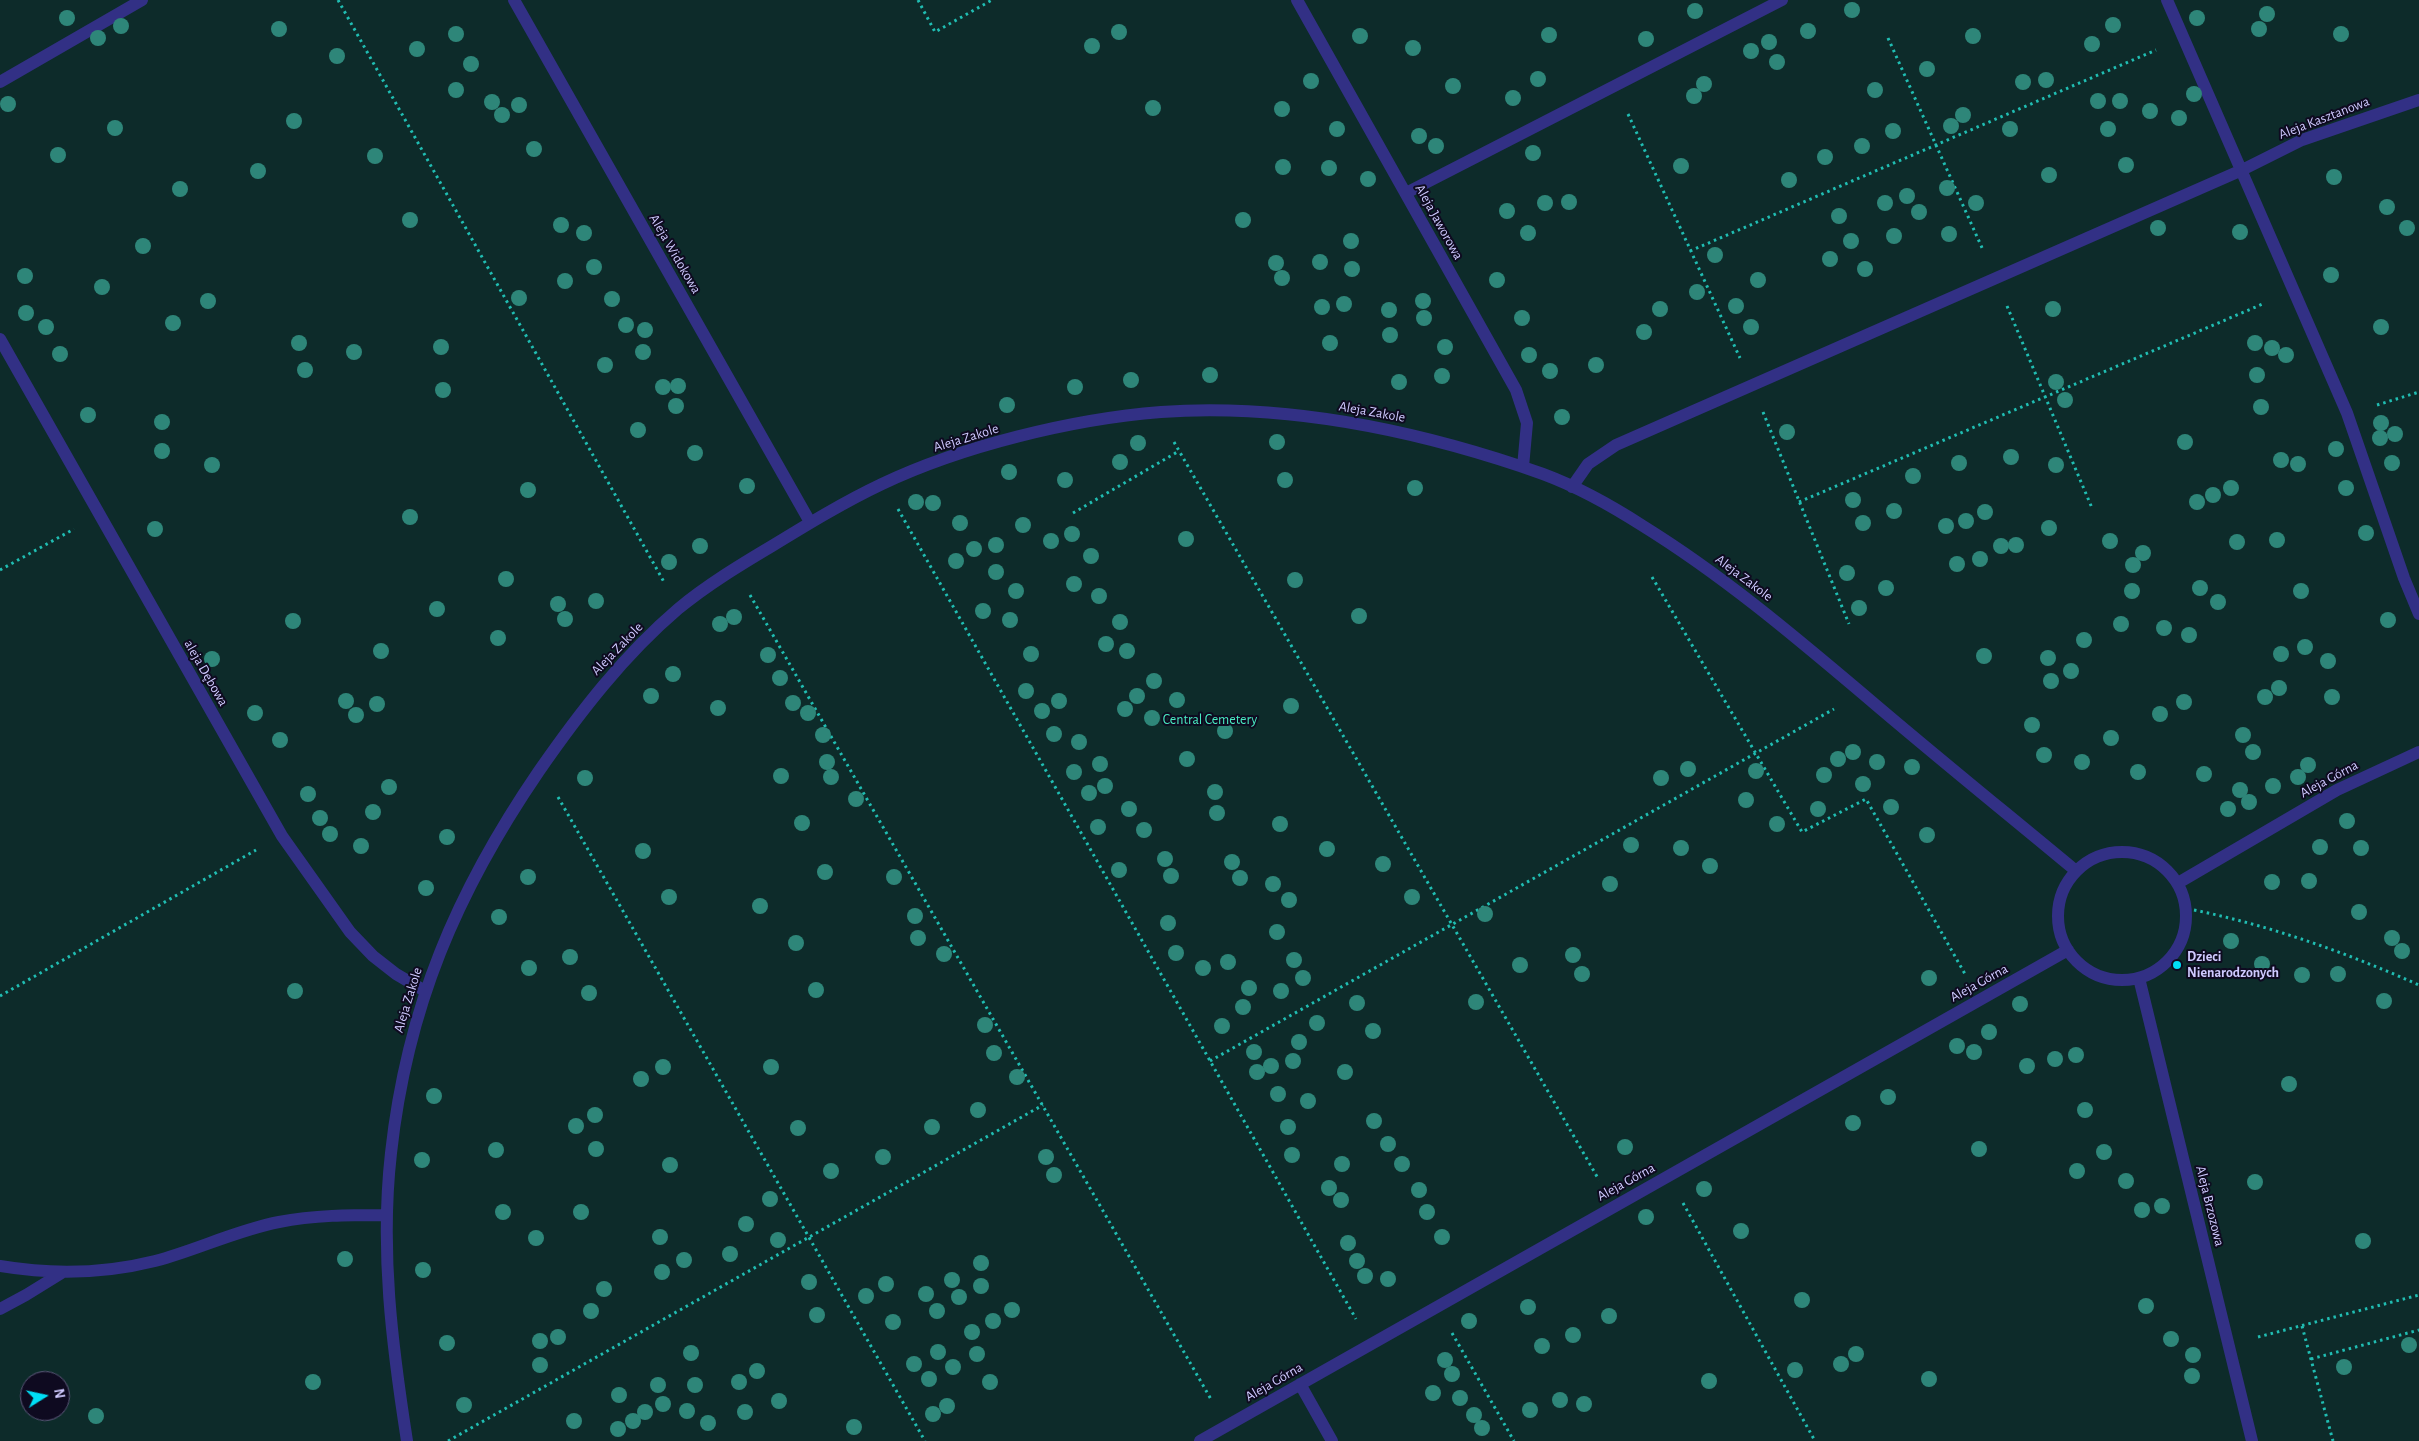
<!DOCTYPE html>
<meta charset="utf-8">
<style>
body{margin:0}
#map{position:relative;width:2419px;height:1441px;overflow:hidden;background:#0e0a20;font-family:"Alegreya Sans",sans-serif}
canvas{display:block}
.north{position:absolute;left:20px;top:1371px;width:50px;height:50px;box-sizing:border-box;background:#0e0a20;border:1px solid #5b5779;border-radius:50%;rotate:80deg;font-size:14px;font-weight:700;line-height:20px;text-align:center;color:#cfcaff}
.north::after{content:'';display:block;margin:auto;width:18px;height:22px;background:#00def5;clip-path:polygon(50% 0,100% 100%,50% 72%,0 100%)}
</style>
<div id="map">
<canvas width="2419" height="1441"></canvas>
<div class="north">N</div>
</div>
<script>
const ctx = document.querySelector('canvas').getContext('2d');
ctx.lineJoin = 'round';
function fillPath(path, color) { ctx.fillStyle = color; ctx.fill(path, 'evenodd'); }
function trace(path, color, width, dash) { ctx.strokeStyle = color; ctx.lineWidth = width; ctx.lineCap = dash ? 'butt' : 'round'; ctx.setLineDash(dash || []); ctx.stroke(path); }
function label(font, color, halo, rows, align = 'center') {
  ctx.font = font + ' "Alegreya Sans",sans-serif'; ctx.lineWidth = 4; ctx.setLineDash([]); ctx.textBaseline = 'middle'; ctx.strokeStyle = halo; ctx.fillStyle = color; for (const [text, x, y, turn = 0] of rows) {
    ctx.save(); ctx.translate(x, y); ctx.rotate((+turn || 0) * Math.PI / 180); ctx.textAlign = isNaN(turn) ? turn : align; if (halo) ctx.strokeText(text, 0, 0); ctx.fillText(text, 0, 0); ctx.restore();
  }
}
const green = new Path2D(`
 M0 0H2419V1441H0ZM30 1381H60V1411H30Z`);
const path = new Path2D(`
 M338 0 664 582
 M918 0 935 32 992 0
 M1888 38 1983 250
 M1628 114 1740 358
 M1690 251 2156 50
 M2007 306 2092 508
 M2377 405 2419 392
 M1763 412 1849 624
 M1174 442 1599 1180
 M1799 502 2265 303
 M898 509 1356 1319
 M1073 513 1179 451
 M0 570 74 529
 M1652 577 1802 832 1866 799 1965 974
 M750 595 1212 1401
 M558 797 925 1441
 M2194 910C2272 926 2347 953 2419 985
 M0 996 256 850
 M1210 1061 1834 709
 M1683 1203 1815 1441
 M2302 1326 2333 1441
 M1452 1333 1514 1441
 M2258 1337 2419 1295
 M2311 1359 2419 1330
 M448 1441 1043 1105`);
const minor = new Path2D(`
 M514 0 810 522
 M1297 0 1516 390 1527 423 1523 467
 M2167 0 2347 413 2404 578 2419 614
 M0 82 142 0
 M1406 193 1782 0
 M0 339 282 836 350 932 373 956 396 974 425 991
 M1572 487 1588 464 1616 445 2242 170 2302 140 2419 100
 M2058 916a64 64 0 1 1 128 0a64 64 0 1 1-128 0Z
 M2178 883 2337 790 2419 752
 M2139 978 2252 1441
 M0 1266C53 1275 103 1274 155 1261 197 1250 237 1230 279 1222 314 1215 350 1215 385 1215
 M0 1309 26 1295 60 1274
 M1300 1384 1332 1441
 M407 1441C392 1345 380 1250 391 1153 407 1007 457 891 539 771 580 712 624 655 678 609 707 585 740 565 772 546 808 524 844 502 882 484 962 446 1072 419 1161 412 1291 403 1421 431 1543 474 1578 487 1612 506 1643 526 1722 575 1792 634 1863 694 1933 754 2005 812 2076 871
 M1200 1441 2068 950`);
const trees = [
 [1852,10],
 [1695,11],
 [2267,14],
 [67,18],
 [2197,18],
 [2113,25],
 [121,26],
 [279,29],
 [2259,29],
 [1808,31],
 [1119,32],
 [456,34],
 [2341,34],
 [1549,35],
 [1360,36],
 [1973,36],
 [98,38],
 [1646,39],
 [1769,42],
 [2092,44],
 [1092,46],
 [1413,48],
 [417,49],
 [1751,51],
 [337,56],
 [1777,62],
 [471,64],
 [1927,69],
 [1538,79],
 [2046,80],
 [1311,81],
 [2023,82],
 [1704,84],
 [1453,86],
 [456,90],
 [1875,90],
 [2194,94],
 [1694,96],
 [1513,98],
 [2098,101],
 [2120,101],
 [492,102],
 [8,104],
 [519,105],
 [1153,108],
 [1282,109],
 [2150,111],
 [502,115],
 [1963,115],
 [2179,118],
 [294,121],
 [1951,126],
 [115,128],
 [1337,129],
 [2010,129],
 [2108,129],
 [1893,131],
 [1419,136],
 [1436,146],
 [1862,146],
 [534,149],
 [1533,153],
 [58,155],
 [375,156],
 [1825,157],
 [2126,165],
 [1681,166],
 [1283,167],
 [1329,168],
 [258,171],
 [2049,175],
 [2334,177],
 [1368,179],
 [1789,180],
 [1947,188],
 [180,189],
 [1907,196],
 [1569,202],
 [1545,203],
 [1885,203],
 [1976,203],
 [2387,207],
 [1507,211],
 [1919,212],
 [1839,216],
 [410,220],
 [1243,220],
 [561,225],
 [2158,228],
 [2407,228],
 [2240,232],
 [584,233],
 [1528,233],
 [1949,234],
 [1894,236],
 [1351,241],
 [1851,241],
 [143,246],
 [1715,255],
 [1830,259],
 [1320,262],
 [1276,263],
 [594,267],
 [1352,269],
 [1865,269],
 [2331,275],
 [25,276],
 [1282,278],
 [1497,280],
 [1758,280],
 [565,281],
 [102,287],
 [1697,292],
 [519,298],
 [612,299],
 [208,301],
 [1423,301],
 [1344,304],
 [1736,306],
 [1322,307],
 [1660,309],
 [2053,309],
 [1389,310],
 [26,313],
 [1424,318],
 [1522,318],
 [173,323],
 [626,325],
 [46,327],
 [1751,327],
 [2381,327],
 [645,330],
 [1644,332],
 [1390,335],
 [299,343],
 [1330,343],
 [2255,343],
 [441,347],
 [1445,347],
 [2272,348],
 [354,352],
 [643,352],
 [60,354],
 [1529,355],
 [2286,355],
 [605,365],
 [1596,365],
 [305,370],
 [1550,371],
 [1210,375],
 [2257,375],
 [1442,376],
 [1131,380],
 [1399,382],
 [2056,382],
 [678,386],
 [663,387],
 [1075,387],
 [443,390],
 [2065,400],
 [1007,405],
 [676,406],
 [2261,407],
 [88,415],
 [1562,417],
 [162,422],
 [2381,423],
 [638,430],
 [1787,432],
 [2395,434],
 [2380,438],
 [1277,442],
 [2185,442],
 [1138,443],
 [2336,449],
 [162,451],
 [695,453],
 [2011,457],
 [2281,460],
 [1120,462],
 [1959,463],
 [2392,463],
 [2298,464],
 [212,465],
 [2056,465],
 [1009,472],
 [1913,476],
 [1065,480],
 [1285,480],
 [747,486],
 [1415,488],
 [2231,488],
 [2346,488],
 [528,490],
 [2213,495],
 [1853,500],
 [916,502],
 [2197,502],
 [933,503],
 [1894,511],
 [1985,512],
 [410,517],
 [1966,521],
 [960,523],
 [1863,523],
 [1023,525],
 [1946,526],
 [2049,528],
 [155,529],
 [2366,533],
 [1072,534],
 [1186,539],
 [2277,540],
 [1051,541],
 [2110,541],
 [2237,542],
 [996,545],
 [2016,545],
 [700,546],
 [2001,546],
 [974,549],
 [2143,553],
 [1091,556],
 [1980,559],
 [956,561],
 [669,562],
 [1957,564],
 [2133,565],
 [996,572],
 [1847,573],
 [506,579],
 [1295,580],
 [1074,584],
 [1886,588],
 [2200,588],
 [1016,591],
 [2132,591],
 [2301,591],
 [1099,596],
 [596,601],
 [2218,602],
 [558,604],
 [1859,608],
 [437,609],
 [983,611],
 [1359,616],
 [734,617],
 [565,619],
 [1010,620],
 [2388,620],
 [293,621],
 [1120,622],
 [720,624],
 [2121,624],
 [2164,628],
 [2189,635],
 [498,638],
 [2084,640],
 [1106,644],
 [2305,647],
 [381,651],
 [1127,651],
 [1031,654],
 [2281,654],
 [768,655],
 [1984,656],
 [2048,658],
 [212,659],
 [2328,661],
 [2071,671],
 [673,674],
 [780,678],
 [1154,681],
 [2051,681],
 [2279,688],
 [1026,691],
 [651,696],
 [1137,696],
 [2265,697],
 [2332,697],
 [1177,700],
 [346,701],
 [1059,701],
 [2184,702],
 [793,703],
 [377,704],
 [1291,706],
 [718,708],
 [1125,709],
 [1042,711],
 [255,713],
 [808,713],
 [2160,714],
 [356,715],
 [1152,718],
 [2032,725],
 [1225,731],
 [1054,734],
 [823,735],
 [2243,735],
 [2111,738],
 [280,740],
 [1079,742],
 [1853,752],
 [2253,752],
 [2044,755],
 [1187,759],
 [1838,759],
 [827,762],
 [1877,762],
 [2082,762],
 [1100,764],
 [2308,765],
 [1912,767],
 [1688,769],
 [1756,771],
 [1074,772],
 [2138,772],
 [2204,774],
 [1824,775],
 [781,776],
 [831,777],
 [2298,777],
 [585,778],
 [1661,778],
 [1863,784],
 [1105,786],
 [2273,786],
 [389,787],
 [2240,790],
 [1215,792],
 [1089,793],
 [308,794],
 [856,799],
 [1746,800],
 [2249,802],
 [1891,807],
 [1129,809],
 [1818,809],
 [2228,809],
 [373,812],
 [1217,813],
 [320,818],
 [2347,821],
 [802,823],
 [1280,824],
 [1777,824],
 [1098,827],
 [1144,830],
 [330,834],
 [1927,835],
 [447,837],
 [1631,845],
 [361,846],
 [2320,847],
 [1681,848],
 [2361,848],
 [1327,849],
 [643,851],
 [1165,859],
 [1232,862],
 [1383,864],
 [1710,866],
 [1119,870],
 [825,872],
 [1171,876],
 [528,877],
 [894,877],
 [1240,878],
 [2309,881],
 [2272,882],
 [1273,884],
 [1610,884],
 [426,888],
 [669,897],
 [1412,897],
 [1289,900],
 [760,906],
 [2359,912],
 [1485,914],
 [915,916],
 [499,917],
 [1168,923],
 [1277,932],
 [918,938],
 [2392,938],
 [2231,941],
 [796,943],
 [2402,951],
 [1176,953],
 [944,954],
 [1573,955],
 [570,957],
 [1294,960],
 [1228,962],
 [2262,964],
 [1520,965],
 [529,968],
 [1203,968],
 [1582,974],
 [2338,974],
 [2302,975],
 [1303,978],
 [1929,978],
 [1249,988],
 [816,990],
 [295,991],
 [1281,991],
 [589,993],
 [2384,1001],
 [1476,1002],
 [1357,1003],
 [2020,1004],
 [1243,1007],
 [1317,1023],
 [985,1025],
 [1222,1026],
 [1373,1031],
 [1989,1032],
 [1299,1042],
 [1957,1046],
 [1254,1052],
 [1974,1052],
 [994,1053],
 [2076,1055],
 [2055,1059],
 [1293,1061],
 [1271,1066],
 [2027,1066],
 [663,1067],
 [771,1067],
 [1257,1072],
 [1345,1072],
 [1017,1077],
 [641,1079],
 [2289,1084],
 [1278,1094],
 [434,1096],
 [1888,1097],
 [1308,1101],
 [978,1110],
 [2085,1110],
 [595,1115],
 [1374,1121],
 [1853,1123],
 [576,1126],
 [932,1127],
 [1288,1127],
 [798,1128],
 [1388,1144],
 [1625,1147],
 [596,1149],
 [1979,1149],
 [496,1150],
 [2104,1152],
 [1292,1155],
 [883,1157],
 [1046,1157],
 [422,1160],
 [1342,1164],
 [1402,1164],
 [670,1165],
 [831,1171],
 [2077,1171],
 [1054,1175],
 [2126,1181],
 [2255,1182],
 [1329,1188],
 [1704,1189],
 [1419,1190],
 [770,1199],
 [1341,1200],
 [2162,1206],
 [2142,1210],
 [503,1212],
 [581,1212],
 [1427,1212],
 [1646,1217],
 [746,1224],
 [1741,1231],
 [660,1237],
 [1442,1237],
 [536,1238],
 [778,1240],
 [2363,1241],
 [1348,1243],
 [730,1254],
 [345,1259],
 [684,1260],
 [1357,1261],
 [981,1263],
 [423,1270],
 [662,1272],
 [1365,1276],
 [1388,1279],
 [952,1280],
 [809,1282],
 [886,1284],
 [981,1286],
 [604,1289],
 [926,1294],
 [866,1296],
 [959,1297],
 [1802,1300],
 [2146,1306],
 [1528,1307],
 [1012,1310],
 [591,1311],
 [937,1311],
 [817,1315],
 [1609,1316],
 [993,1321],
 [1469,1321],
 [893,1322],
 [972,1332],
 [1573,1335],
 [558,1337],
 [2171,1339],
 [540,1341],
 [447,1343],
 [2409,1345],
 [1542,1346],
 [938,1352],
 [691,1353],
 [977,1354],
 [1856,1354],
 [2193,1355],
 [1445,1360],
 [914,1364],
 [1841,1364],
 [540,1365],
 [953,1367],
 [2344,1367],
 [1795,1370],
 [757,1371],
 [1452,1374],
 [2192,1376],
 [929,1379],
 [1929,1379],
 [1709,1381],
 [313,1382],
 [739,1382],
 [990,1382],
 [658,1385],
 [695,1385],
 [1433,1393],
 [619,1395],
 [1460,1398],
 [1560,1400],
 [779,1401],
 [663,1404],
 [1584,1404],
 [464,1405],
 [947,1406],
 [1530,1410],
 [687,1411],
 [645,1412],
 [745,1412],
 [933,1414],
 [1474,1415],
 [96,1416],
 [574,1421],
 [633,1421],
 [708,1423],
 [854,1427],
 [1482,1428],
 [618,1429]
];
const markers = [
 [2177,965,5,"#00def5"]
];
const streetNames = [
 ["Aleja Kasztanowa",2324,118,-21],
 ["Aleja Jaworowa",1439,222,61],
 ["Aleja Widokowa",675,254,60],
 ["Aleja Zakole",1372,412,10],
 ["Aleja Zakole",966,438,-17],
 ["Aleja Zakole",1744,578,37],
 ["Aleja Zakole",617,649,-46],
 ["aleja Dębowa",206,673,60],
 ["Aleja Górna",2329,779,-28],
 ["Aleja Górna",1979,983,-29],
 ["Aleja Zakole",408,1000,-73],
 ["Aleja Górna",1626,1182,-29],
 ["Aleja Brzozowa",2210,1206,76],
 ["Aleja Górna",1274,1382,-30]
];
const parkNames = [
 ["Central Cemetery",1210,720]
];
const poiNames = [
 ["Dzieci",2187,957],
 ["Nienarodzonych",2187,973]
];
fillPath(green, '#0d2b2a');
trace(path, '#20bdb2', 3, [2.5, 4]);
trace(minor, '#323085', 12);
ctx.fillStyle = '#2e8679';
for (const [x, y] of trees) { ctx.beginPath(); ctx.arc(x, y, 8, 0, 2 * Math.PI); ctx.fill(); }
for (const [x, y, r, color] of markers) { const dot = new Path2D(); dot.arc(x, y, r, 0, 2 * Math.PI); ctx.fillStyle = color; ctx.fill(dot); trace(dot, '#0e0a20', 2); }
label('14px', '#cfcaff', '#0e0a20', streetNames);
label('14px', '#49ecc2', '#0e0a20', parkNames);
label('bold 14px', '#cfcaff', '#0e0a20', poiNames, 'left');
</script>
